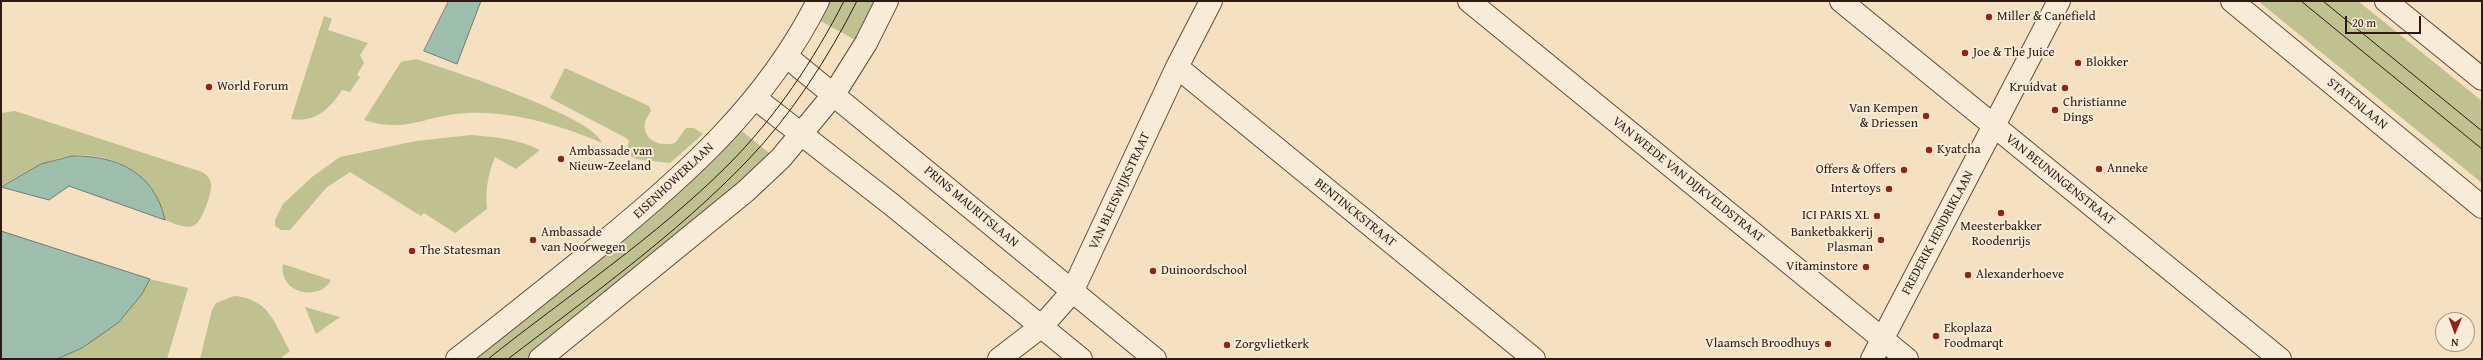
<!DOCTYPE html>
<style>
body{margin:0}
#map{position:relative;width:2483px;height:360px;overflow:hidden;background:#f5e0c1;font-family:"Gentium Book Plus",serif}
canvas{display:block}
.frame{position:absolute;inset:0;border:2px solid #2e1a12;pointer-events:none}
.north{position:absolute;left:2435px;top:312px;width:40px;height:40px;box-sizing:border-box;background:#f8ebd7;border:1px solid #a79788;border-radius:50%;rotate:181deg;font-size:11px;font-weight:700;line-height:16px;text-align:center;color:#2e1a12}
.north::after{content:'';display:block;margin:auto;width:14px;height:18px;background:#8f2418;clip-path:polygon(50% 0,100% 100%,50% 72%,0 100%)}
.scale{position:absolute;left:2345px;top:16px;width:76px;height:18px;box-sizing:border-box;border:2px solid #2e1a12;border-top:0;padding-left:5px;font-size:12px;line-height:14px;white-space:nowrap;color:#2e1a12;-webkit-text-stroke:3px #f8ebd7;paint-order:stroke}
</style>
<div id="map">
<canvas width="2483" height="360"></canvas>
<div class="frame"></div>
<div class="north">N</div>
<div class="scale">20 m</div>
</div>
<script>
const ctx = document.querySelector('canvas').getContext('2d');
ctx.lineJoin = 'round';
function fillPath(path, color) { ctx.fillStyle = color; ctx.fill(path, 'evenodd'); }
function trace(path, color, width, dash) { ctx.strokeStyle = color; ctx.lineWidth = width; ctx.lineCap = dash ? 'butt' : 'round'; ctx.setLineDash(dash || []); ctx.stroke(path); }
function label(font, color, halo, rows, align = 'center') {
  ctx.font = font + ' "Gentium Book Plus",serif'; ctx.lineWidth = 4; ctx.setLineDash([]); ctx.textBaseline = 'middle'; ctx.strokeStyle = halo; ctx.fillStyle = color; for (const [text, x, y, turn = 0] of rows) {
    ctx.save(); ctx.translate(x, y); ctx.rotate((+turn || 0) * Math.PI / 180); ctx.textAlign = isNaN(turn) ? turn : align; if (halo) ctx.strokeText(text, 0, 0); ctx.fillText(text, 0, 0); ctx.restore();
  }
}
const green = new Path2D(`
 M826 1H877L857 41 817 19Z
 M2258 1H2358L2482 101V183Z
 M324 16 332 19 328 30 368 43 360 55 364 63 357 75 360 77 350 92 342 90C330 109 315 123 291 119Z
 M416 59C446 69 594 116 602 143 560 125 512 111 466 113 426 115 407 134 364 120L401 62Z
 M565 68 649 106 651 111C649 115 646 118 645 122 642 141 661 147 675 143L686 128H694L703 134 670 163 636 159 626 153 629 141 626 138 550 98Z
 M15 111 202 172C207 175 210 178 211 184 212 193 202 223 193 226 184 229 173 223 165 220 154 171 104 145 56 159 37 165 19 176 1 186V113Z
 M738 128 773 156 527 359H469Z
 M471 135C496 137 517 139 540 150L516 169 495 157C488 175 485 190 487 209L455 233 424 213 421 216 350 172 326 188 290 230H281L275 226V220L283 204 312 177 340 157 416 141Z
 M283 264 331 280C320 302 278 294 283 264Z
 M150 279 188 288 167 359H57L118 323 142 294Z
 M234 296C270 299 274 323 290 351L280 359H200L212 310 216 303Z
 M305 307 340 317 316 334Z`);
const water = new Path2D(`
 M449 1H481L457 64 424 51Z
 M72 156C117 155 155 173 165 220L69 186 49 200 1 187 41 164Z
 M1 231 150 279 142 294 118 323 82 348 57 359H1Z`);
const minor = new Path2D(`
 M1469 1 1907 359
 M1841 1 2280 359
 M786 56 1155 359
 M1177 67 1534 359
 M755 98 891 204 1081 359
 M457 359C505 322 552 284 599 246 686 175 767 103 818 1
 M540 359 746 191 781 158 834 94 866 43 887 1
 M999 359 1042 326 1072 292 1177 67 1211 1
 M1872 359 2059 1`);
const tertiary = new Path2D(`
 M2232 1 2482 207
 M2386 1 2482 79`);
const tram = new Path2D(`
 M2301 1 2482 149
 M2323 1 2482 131
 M488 359C567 296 656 237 728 165 775 118 814 60 844 1
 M508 359C590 296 676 235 748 160 792 114 828 58 857 1`);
const markers = [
 [1989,17,4,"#8f2418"],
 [1965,53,4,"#8f2418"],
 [2078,63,4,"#8f2418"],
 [209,87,4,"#8f2418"],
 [2065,88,4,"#8f2418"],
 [2055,110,4,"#8f2418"],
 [1926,116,4,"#8f2418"],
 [1929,150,4,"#8f2418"],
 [561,159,4,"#8f2418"],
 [2099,169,4,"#8f2418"],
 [1904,170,4,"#8f2418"],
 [1889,189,4,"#8f2418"],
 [2001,213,4,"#8f2418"],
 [1877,216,4,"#8f2418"],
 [533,240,4,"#8f2418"],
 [1881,240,4,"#8f2418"],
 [412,251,4,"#8f2418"],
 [1866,267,4,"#8f2418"],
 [1153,271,4,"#8f2418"],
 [1968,275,4,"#8f2418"],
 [1936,336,4,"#8f2418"],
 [1828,344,4,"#8f2418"],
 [1227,345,4,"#8f2418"]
];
const poiNames = [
 ["Miller & Canefield",1997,17],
 ["Joe & The Juice",1973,53],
 ["Blokker",2086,63],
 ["World Forum",217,87],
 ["Kruidvat",2057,88,"right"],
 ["Christianne",2063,103],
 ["Dings",2063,118],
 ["Van Kempen",1918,109,"right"],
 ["& Driessen",1918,124,"right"],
 ["Kyatcha",1937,150],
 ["Ambassade van",569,152],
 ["Nieuw-Zeeland",569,167],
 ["Anneke",2107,169],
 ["Offers & Offers",1896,170,"right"],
 ["Intertoys",1881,189,"right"],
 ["ICI PARIS XL",1869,216,"right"],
 ["Meesterbakker",2001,227,"center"],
 ["Roodenrijs",2001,242,"center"],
 ["Ambassade",541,233],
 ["van Noorwegen",541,248],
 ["Banketbakkerij",1873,233,"right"],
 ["Plasman",1873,248,"right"],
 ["The Statesman",420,251],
 ["Vitaminstore",1858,267,"right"],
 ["Duinoordschool",1161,271],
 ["Alexanderhoeve",1976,275],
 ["Ekoplaza",1944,329],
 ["Foodmarqt",1944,344],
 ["Vlaamsch Broodhuys",1820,344,"right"],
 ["Zorgvlietkerk",1235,345]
];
const streetNames = [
 ["STATENLAAN",2357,104,39],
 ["VAN WEEDE VAN DIJKVELDSTRAAT",1688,180,39],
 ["VAN BEUNINGENSTRAAT",2060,180,39],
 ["EISENHOWERLAAN",674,181,-43],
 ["VAN BLEISWIJKSTRAAT",1120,191,-65],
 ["PRINS MAURITSLAAN",971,207,40],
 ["BENTINCKSTRAAT",1355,213,39],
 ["FREDERIK HENDRIKLAAN",1938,233,-62]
];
fillPath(green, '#bfc191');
fillPath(water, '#9dbead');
trace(water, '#717c6f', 1);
trace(minor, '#604c3e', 24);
trace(tertiary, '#604c3e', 24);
trace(minor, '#f8ebd7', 22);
trace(tertiary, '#f8ebd7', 22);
trace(tram, '#2e1a12', 1);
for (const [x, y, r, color] of markers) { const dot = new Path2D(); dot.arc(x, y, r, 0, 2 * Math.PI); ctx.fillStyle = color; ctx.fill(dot); trace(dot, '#f8ebd7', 1.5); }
label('13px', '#2e1a12', '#f8ebd7', poiNames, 'left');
label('13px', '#2e1a12', '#f8ebd7', streetNames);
</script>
